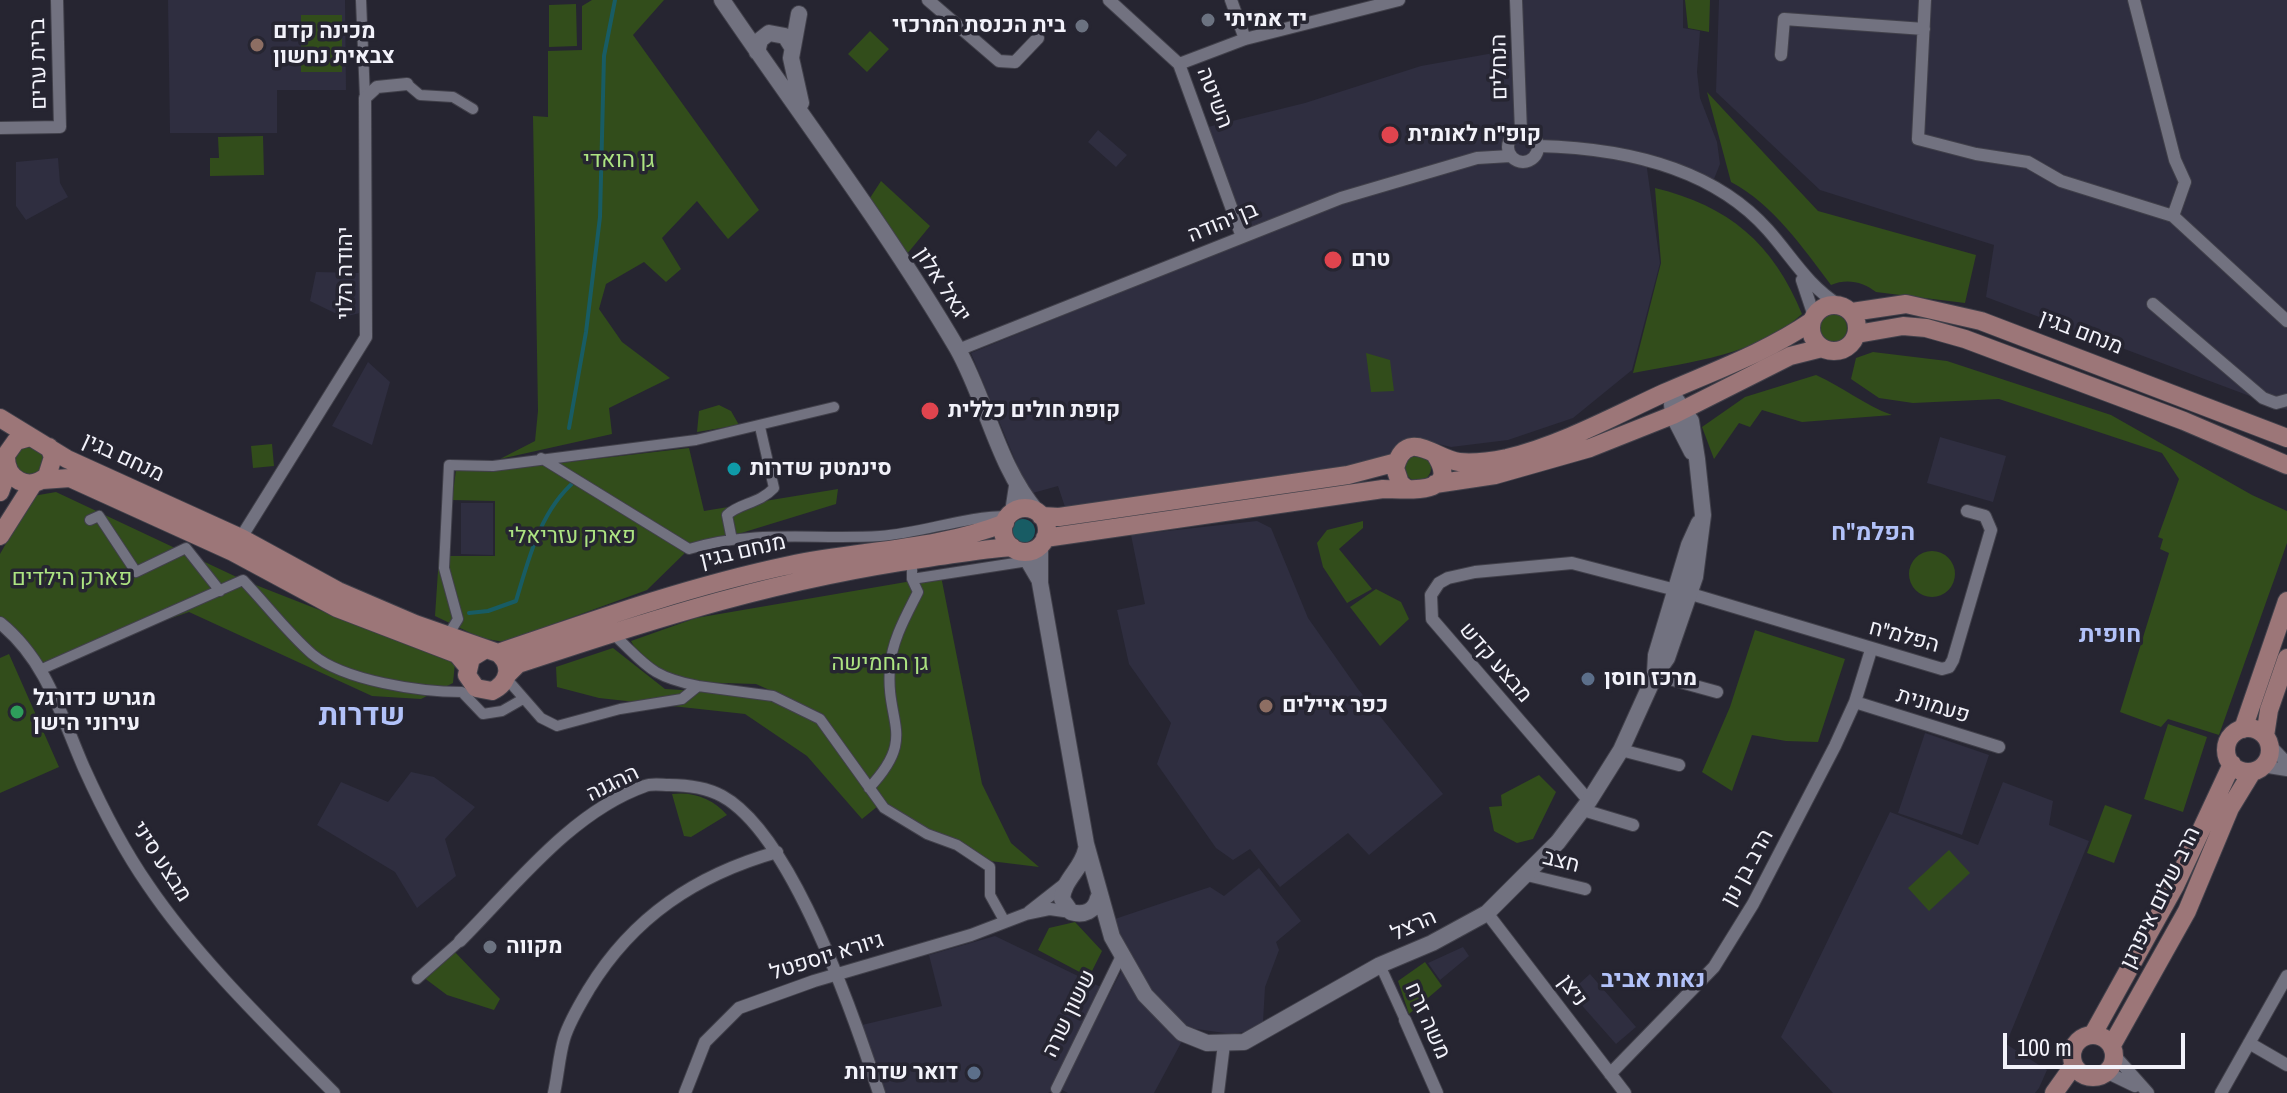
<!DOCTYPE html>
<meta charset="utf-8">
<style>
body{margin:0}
#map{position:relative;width:2287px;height:1093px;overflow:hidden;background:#262531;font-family:"Archivo Narrow",sans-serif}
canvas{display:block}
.scale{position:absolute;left:2003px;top:1033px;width:182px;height:36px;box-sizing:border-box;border:4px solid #f2f2fa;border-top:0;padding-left:10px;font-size:24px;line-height:28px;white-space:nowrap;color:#f2f2fa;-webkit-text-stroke:6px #262531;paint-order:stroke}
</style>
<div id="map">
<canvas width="2287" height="1093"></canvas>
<div class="scale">100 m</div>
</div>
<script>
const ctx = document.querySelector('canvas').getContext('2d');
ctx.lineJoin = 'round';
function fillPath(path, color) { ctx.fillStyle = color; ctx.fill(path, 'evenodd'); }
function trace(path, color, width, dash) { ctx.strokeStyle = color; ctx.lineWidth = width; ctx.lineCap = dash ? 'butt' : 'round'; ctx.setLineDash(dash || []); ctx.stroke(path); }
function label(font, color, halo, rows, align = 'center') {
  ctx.font = font + ' "Archivo Narrow",Heebo,sans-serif'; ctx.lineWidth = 7; ctx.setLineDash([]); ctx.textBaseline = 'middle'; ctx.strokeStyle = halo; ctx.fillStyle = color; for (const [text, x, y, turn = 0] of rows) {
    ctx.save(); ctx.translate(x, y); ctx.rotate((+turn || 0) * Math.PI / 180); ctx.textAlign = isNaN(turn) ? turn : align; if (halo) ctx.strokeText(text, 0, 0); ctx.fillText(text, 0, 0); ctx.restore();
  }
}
const built = new Path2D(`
 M168 0H345L346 90H277V133H170Z
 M1516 0H1683V28L1700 31 1697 72 1700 98 1717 142 1720 164 1714 179 1645 154 1660 263 1632 370 1573 418 1508 440 1451 447 1417 439 1376 465 1066 510 1058 486 1029 494 971 353 1246 241 1204 128 1305 103 1421 66 1516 49Z
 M1719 0H2287V410L1986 297 1994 245 1820 190 1716 92Z
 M1098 130 1127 155 1116 167 1088 142Z
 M58 158 60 183 68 197 26 220 16 206V162Z
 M316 272 359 273 360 313 343 317 310 301Z
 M368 362 390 382 372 445 332 426Z
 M1940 437 2006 456 1993 502 1927 483Z
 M461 503H493V555L461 554Z
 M1257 521 1271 528 1308 618 1358 689 1443 794 1369 855 1348 833 1280 887 1250 849 1233 860 1216 848 1157 764 1171 723 1129 664 1117 610 1145 604 1131 535Z
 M1925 733 1989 755 1962 835 1898 813Z
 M411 772 434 777 475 807 445 839 456 876 417 908 395 872 317 825 341 782 388 802Z
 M2003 782 2053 801 2049 825 2089 841 2006 1044 2047 1070 2039 1088 2035 1093H1833L1781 1037 1890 812 1978 845Z
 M1259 868 1301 921 1276 942 1279 950 1265 987 1263 1022 1245 1032 1232 1034 1189 1028 1154 1093H1068L1060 1089 1126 962 1109 921 1210 887 1224 896Z
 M995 936 1103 988 1056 1089 1048 1093H886L862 1025 942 1006 929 955Z
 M1463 947 1469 956 1440 980 1428 963Z
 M1590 974 1636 1027 1616 1044 1570 992Z`);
const green = new Path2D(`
 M592 0H664L633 35 759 210 728 239 697 201 662 238 681 269 666 282 644 262 606 284 599 309 622 342 670 378 609 408 612 434 500 459 535 441 538 411 533 116 548 117V51L582 50V6Z
 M1685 0H1710L1709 32 1688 28Z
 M576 4 577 46 549 47V5Z
 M301 15H342V72H301Z
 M870 31 889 49 867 72 848 54Z
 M1707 92 1818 211 1976 255 1965 303 1876 292C1863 282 1847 278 1831 285 1802 247 1774 205 1731 182Z
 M263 136 264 175 210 176V158H219L218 137Z
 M881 181 930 226 907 254 870 198Z
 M1655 188C1729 206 1773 243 1802 314 1758 355 1690 362 1633 373L1661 263Z
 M1817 328a15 15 0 1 1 30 0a15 15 0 1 1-30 0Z
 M1873 352 1947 361 2111 415 2252 495 2287 511V543L2219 735 2168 719 2161 727 2120 712 2169 553 2160 549 2163 539 2158 537 2179 479 2162 453 1999 399 1913 403 1879 398 1851 379 1856 358Z
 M1366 353 1390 360 1394 391 1371 392Z
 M1816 375C1843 387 1864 405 1892 415L1802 422 1762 410 1750 427 1739 423 1714 459 1702 427 1745 397Z
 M719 405 731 411 739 425 697 432 699 411Z
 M26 443 43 450 47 467 22 480 11 454Z
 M272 444 274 466 253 468 251 446Z
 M689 448 704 511 838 489 836 504 689 549 647 590 504 642 481 638 435 616 439 556H495V501L452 500 456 470 509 469Z
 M1405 468a13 13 0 1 1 26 0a13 13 0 1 1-26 0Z
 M56 492 243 580 455 663 453 683 421 699 372 696 189 612 114 638 49 671 26 640 0 617V554L33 496Z
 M1363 521V528L1339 549 1372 589 1347 603 1323 567 1317 543 1327 530Z
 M1909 574a23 23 0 1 1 46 0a23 23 0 1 1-46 0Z
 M941 576 982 784 1011 843 1039 867 990 861 961 842 935 833 888 807 823 714 756 684 690 682 667 675 641 659 631 641 696 618Z
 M1376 589 1401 602 1409 619 1380 646 1350 607Z
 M1755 630 1845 659 1818 742 1786 741 1752 735 1732 791 1702 772 1730 707Z
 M613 648 665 689 747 694 777 701 815 721 878 806 862 819 807 756 745 714 599 698 557 687 556 667Z
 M9 654 59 767 0 793V658Z
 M2168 724 2207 737 2183 812 2144 799Z
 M1539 775 1556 792 1533 839 1517 843 1494 831 1489 807 1502 806 1501 795Z
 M672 794C693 791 714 799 727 815L691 837 684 836Z
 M2105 805 2132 815 2114 863 2087 853Z
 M1949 850 1970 873 1929 911 1908 888Z
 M1075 922 1102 951 1089 977 1038 950 1049 928Z
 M453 950 500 999 494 1010 447 995 423 977Z
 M1425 962 1442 986 1409 1014 1398 981Z`);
const water = new Path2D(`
 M1011 531a12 12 0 1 1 24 0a12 12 0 1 1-24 0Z`);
const stream = new Path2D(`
 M569 428 586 332 600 217 604 56 615 0
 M469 613 488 611 516 601C529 558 540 511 575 481`);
const pedestrian = new Path2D(`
 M361 0 365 98
 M407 84 420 95 453 97 473 109
 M541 458 689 549C759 529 812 540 880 536 924 533 964 516 1009 516
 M90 520 99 516 136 572 186 548 220 591
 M732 540 727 515C739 503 759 504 774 488L760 427
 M912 579 1028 561
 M611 632C646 664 648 676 698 686
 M447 637 458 619 444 568 449 465 493 466 696 440 834 407
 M42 669 243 580C266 604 287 632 312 654 344 681 421 692 462 692L483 714 502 711 523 699
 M506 678 541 718 557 726 620 709 682 699 698 686 773 696 820 719 884 808 927 834 957 845 990 867V895L1005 922
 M869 788C918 736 885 724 890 667 892 640 906 616 918 592L912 579V560
 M1380 965 1405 1020
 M417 979 460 941
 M1056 1089 1121 956`);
const minor = new Path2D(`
 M928 0 999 61 1015 62 1038 38
 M1109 0 1179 64 1242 237
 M1231 0 1245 39
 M1516 0 1521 132
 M1925 0 1918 139 1976 154 2028 162 2061 181 2173 216 2287 321
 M2134 0 2175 160 2185 182 2173 216
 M1781 55 1784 19 1924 29
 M1179 64 1245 39 1399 0
 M0 128 60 127 57 0
 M1508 147a15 15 0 1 1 30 0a15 15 0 1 1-30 0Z
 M1538 146C1620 148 1711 166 1768 230 1792 257 1807 285 1839 305
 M1802 280 1814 316
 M2153 304 2263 398 2276 403 2287 400
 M958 350 1341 198 1477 158 1510 156
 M237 544 366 337 365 98 377 87 407 84
 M0 623C46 660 61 715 84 768 102 808 123 849 148 885 198 959 271 1029 334 1093
 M1655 675 1717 692
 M1855 702 1999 747
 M2269 744 2287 763
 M1621 750 1679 765
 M2262 766 2287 770
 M1589 801 1432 619 1431 595 1439 583 1448 578 1475 572 1572 563 1691 594 1942 669 1949 667 1953 660 1991 530 1985 516 1967 511
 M1583 810 1633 825
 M1527 875 1585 889
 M1029 912 1066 883
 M1487 913 1625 1093
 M460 941C514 887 571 812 645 786 652 783 662 785 669 785 686 785 707 788 722 796 792 834 855 1019 879 1093
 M1405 1020 1437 1093
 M2249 1043 2287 1065
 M2115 1056 2148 1093
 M2106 1072 2135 1086
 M1610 1074 1714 967 1753 904 1835 746 1855 702 1871 650
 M554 1093C558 1075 559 1056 564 1039 569 1022 580 1004 589 989 633 917 696 875 777 852
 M685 1093 705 1042 739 1008 814 981 971 935 1026 914 1050 909 1071 912
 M1218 1093 1224 1044
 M2221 1093 2287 976`);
const tertiary = new Path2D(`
 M722 0C800 115 886 227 957 348 987 401 997 465 1037 512
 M799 14 791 58 801 103
 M757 52 760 40 769 33 785 36 792 47
 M1672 404 1673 415 1692 452
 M1013 512 1017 486
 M1040 546V583L1086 844 1112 937 1145 995 1182 1033 1207 1043 1244 1042 1380 965 1432 943 1487 913 1558 842 1589 801 1621 750 1655 675 1667 658 1695 577 1703 515 1697 459 1691 421 1670 391
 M1023 552 1040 581
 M1655 673 1656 655 1689 545 1699 523
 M1086 849C1082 869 1063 880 1062 899L1071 912C1084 916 1095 911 1098 898`);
const secondary = new Path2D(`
 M1811 328a23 23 0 1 1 46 0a23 23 0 1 1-46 0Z
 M1852 312 1906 304 1981 321 2287 438
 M1857 334 1903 326 1926 328 1965 339 2184 421 2287 465
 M0 418 67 459 241 538 338 591 415 624 498 653C513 665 509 683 492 691L476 688 467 675 471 658 484 650
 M30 437 16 441 6 455C5 480 29 492 47 476L53 457 49 447
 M42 480 70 478 233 552 337 608 457 654 467 666
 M1435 484 1495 475 1590 448 1673 415 1790 356 1822 348
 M1407 489 1400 483 1395 468C1406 426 1435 459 1459 462 1475 464 1492 461 1507 458 1561 445 1614 416 1664 393 1714 371 1767 352 1812 321
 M0 492 8 470
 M1003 530a22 22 0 1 1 44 0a22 22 0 1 1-44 0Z
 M1041 516 1059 517 1348 475 1397 462
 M0 536 33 484
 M1045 538 1383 489C1405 489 1463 497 1435 454
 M498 653C594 620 690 586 790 565 861 550 937 550 1005 523
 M507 675 518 664C656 618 782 578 927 558 956 554 983 549 1012 547
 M2226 750a22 22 0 1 1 44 0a22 22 0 1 1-44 0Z
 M2243 729 2287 601
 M2265 736 2269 710 2287 658
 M2093 1034 2175 886 2232 764
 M2072 1056a21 21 0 1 1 42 0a21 21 0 1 1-42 0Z
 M2112 1045 2187 911 2230 808 2252 772
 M2054 1093 2074 1065`);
const markers = [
 [1208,20,8,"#6b7280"],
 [1082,26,8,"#6b7280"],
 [257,45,8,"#8d6e63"],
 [1390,135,10,"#e0444e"],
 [1333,260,10,"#e0444e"],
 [930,411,10,"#e0444e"],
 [734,469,8,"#0f9aa8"],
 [1588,679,8,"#5c6f8a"],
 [1266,706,8,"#8d6e63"],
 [17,712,8,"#2e9e5b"],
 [490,947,8,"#6b7280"],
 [974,1073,8,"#5c6f8a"]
];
const poiNames = [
 ["יד אמיתי",1224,20],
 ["בית הכנסת המרכזי",1066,26,"right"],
 ["מכינה קדם",273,32],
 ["צבאית נחשון",273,57],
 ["קופ\"ח לאומית",1408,135],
 ["טרם",1351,260],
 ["קופת חולים כללית",948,411],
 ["סינמטק שדרות",750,469],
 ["מרכז חוסן",1604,679],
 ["מגרש כדורגל",33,699],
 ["עירוני הישן",33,724],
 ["כפר איילים",1282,706],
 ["מקווה",506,947],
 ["דואר שדרות",958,1073,"right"]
];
const streetNames = [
 ["ברית ערים",39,64,-91],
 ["הנחלים",1500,67,-91],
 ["השיטה",1214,98,69],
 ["בן יהודה",1223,223,-22],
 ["יהודה הלוי",346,273,-90],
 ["יגאל אלון",942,285,57],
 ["מנחם בגין",2081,333,21],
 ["מנחם בגין",123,458,25],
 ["מנחם בגין",743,552,-13],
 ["הפלמ\"ח",1904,637,15],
 ["מבצע קדש",1495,663,49],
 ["פעמונית",1933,706,17],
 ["ההגנה",613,784,-26],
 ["מבצע סיני",161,862,57],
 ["חצב",1561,862,14],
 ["הרב בן נון",1748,868,-61],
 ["הרב שלום איפרגן",2161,898,-64],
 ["הרצל",1414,926,-24],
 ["גיורא יוספטל",827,957,-17],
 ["ניצן",1572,991,54],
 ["ששון שרה",1070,1014,-64],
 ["משה זרח",1427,1021,66]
];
const parkNames = [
 ["גן הואדי",619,161],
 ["פארק עזריאלי",572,537],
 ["פארק הילדים",72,579],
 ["גן החמישה",880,664]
];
const neighbourhoodNames = [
 ["הפלמ\"ח",1873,534],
 ["חופית",2110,636],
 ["נאות אביב",1653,981]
];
const districtNames = [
 ["שדרות",362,717]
];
fillPath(built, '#2f2e40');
fillPath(green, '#324d1b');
fillPath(water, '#185c64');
trace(stream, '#185c64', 4);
trace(pedestrian, '#41404a', 12);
trace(minor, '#41404a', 14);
trace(tertiary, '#41404a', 18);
trace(secondary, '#41404a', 20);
trace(pedestrian, '#727280', 10);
trace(minor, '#727280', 12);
trace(tertiary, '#727280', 16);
trace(secondary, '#9c7678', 18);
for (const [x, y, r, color] of markers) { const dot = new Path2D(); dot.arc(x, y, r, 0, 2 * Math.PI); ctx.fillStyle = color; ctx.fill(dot); trace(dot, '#262531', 3); }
label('bold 22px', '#f2f2fa', '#262531', poiNames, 'left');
label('22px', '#f2f2fa', '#262531', streetNames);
label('22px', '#ade482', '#262531', parkNames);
label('bold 24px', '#b2c2f9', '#262531', neighbourhoodNames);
label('bold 30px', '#b2c2f9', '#262531', districtNames);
</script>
